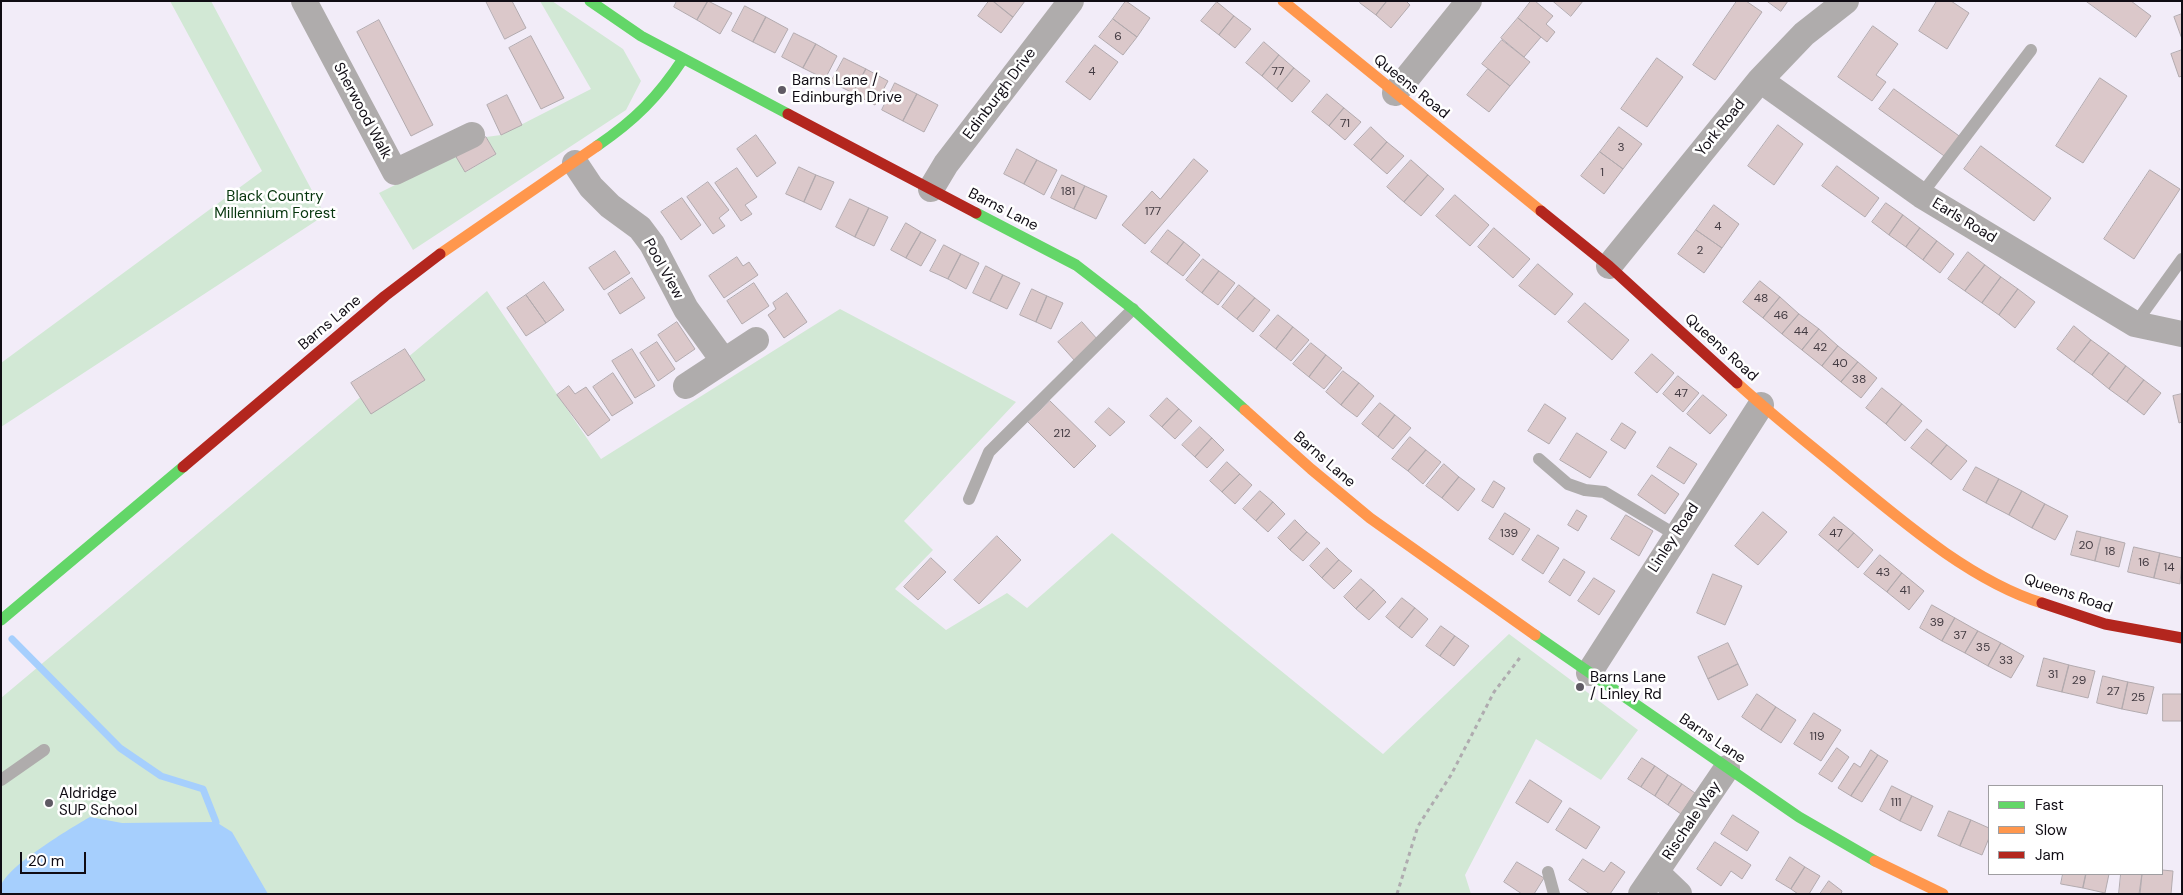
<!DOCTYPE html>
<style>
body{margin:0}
#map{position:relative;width:2183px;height:895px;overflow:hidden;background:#f2ecf8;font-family:"DM Sans",sans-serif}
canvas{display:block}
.frame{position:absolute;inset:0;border:2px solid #100c14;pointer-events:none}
.legend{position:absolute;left:1988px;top:785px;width:175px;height:90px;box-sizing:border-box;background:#fff;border:1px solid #9f9ea1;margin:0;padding:6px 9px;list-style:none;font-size:15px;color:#100c14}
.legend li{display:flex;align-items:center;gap:10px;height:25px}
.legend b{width:25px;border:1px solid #9f9ea1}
.scale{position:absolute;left:20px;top:852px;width:66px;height:22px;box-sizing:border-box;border:2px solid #100c14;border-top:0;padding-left:6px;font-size:15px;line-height:18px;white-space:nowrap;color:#100c14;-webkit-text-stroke:4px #fff;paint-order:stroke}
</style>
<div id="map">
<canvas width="2183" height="895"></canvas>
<div class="frame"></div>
<ul class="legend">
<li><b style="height:6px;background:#63d668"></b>Fast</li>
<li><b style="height:6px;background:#ff974d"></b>Slow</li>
<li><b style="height:6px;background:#b3261e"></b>Jam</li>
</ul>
<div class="scale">20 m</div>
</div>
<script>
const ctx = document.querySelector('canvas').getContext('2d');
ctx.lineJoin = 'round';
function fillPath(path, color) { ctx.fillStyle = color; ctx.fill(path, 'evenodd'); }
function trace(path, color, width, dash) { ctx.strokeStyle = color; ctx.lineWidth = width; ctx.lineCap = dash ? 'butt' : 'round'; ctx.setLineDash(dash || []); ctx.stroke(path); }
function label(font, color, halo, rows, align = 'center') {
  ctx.font = font + ' "DM Sans",sans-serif'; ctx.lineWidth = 5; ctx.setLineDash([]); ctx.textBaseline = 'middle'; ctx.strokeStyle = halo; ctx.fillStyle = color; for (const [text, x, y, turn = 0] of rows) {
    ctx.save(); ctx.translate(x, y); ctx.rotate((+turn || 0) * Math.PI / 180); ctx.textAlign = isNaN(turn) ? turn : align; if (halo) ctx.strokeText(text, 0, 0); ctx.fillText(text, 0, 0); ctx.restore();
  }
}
const green = new Path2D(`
 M170 1H211L325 215 1 427V363L262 171Z
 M540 1H552L623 49 641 81 626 110 413 250 379 193 455 155 466 172 496 154 486 137 501 135 591 89Z
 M487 291 601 459 840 309 1016 402 904 521 933 550 895 589 946 630 1007 593 1027 608 1112 533 1383 754 1509 634 1638 730 1601 780 1536 739 1465 875 1471 894H1V698Z`);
const water = new Path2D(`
 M90 817 122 823 216 822 232 832 268 894H1C1 891 1 888 1 886 7 866 71 828 90 817Z`);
const stream = new Path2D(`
 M12 639 120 748 161 776 203 789 216 822`);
const building = new Path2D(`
 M486 1H512L526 28 505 39Z
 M677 1H708L697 20 674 7Z
 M708 1 732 13 720 34 697 20Z
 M989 1H993L1013 17 1001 33 978 16Z
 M993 1H1025L1013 17Z
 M1126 1 1150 18 1137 37 1113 19Z
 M1361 1H1387L1376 15 1360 3Z
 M1387 1H1406L1410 5 1391 28 1376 15Z
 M1531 1H1535L1553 16 1546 24 1555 32 1547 42 1518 18Z
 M1553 1H1583L1571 16Z
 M1737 1H1746L1762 12 1715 80 1693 65Z
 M1767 1H1788L1781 11Z
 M1937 1H1951L1969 13 1947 49 1919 31Z
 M2086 1H2131L2151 16 2136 37Z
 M1217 2 1234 16 1219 35 1201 21Z
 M745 6 766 17 753 42 732 31Z
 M2182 14V39L2174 17Z
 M1234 16 1251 29 1235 48 1219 35Z
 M766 17 788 29 775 53 753 42Z
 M1518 18 1541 37 1524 57 1501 38Z
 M1113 19 1137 37 1123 55 1099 37Z
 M379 20 433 125 411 136 357 32Z
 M1873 26 1898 44 1876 75 1886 82 1872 101 1838 77Z
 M794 33 816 44 803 68 782 57Z
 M531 36 564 98 541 109 509 48Z
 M1502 40 1530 62 1510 86 1482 64Z
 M1264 42 1279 55 1262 76 1246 63Z
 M816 44 837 56 825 79 803 68Z
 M1095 45 1118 62 1090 100 1066 82Z
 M2182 50V76L2179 77 2171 54Z
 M1279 55 1294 68 1277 89 1262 76Z
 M844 58 866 69 853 93 831 82Z
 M1657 58 1683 77 1647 127 1621 109Z
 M1294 68 1310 81 1292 102 1277 89Z
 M866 69 888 81 875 105 853 93Z
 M1488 69 1510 86 1489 112 1467 95Z
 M2100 78 2127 96 2083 163 2056 146Z
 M895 83 917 94 903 121 882 110Z
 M1894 89 1962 138 1947 158 1879 109Z
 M917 94 938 105 924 132 903 121Z
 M1327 94 1344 108 1329 126 1312 112Z
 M507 95 522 125 501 135 487 105Z
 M1344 108 1361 122 1345 140 1329 126Z
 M1778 125 1803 144 1774 185 1748 166Z
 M1371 127 1387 142 1371 160 1354 145Z
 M1619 127 1642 144 1623 169 1600 152Z
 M756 135 776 163 757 177 737 149Z
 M486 137 496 154 465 172 455 155Z
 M1387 142 1404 156 1387 174 1371 160Z
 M1981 146 2051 198 2034 221 1964 169Z
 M1017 149 1037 160 1024 184 1004 174Z
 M1600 152 1623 169 1604 194 1581 176Z
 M1194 159 1208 171 1145 244 1122 225 1152 191 1160 199Z
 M1037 160 1057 170 1044 195 1024 184Z
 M1411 160 1428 175 1404 202 1387 187Z
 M1837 166 1879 198 1865 217 1822 186Z
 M799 167 816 175 804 202 786 194Z
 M737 168 757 197 745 205 752 214 741 221 715 183Z
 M2150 170 2180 189 2134 259 2104 239Z
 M816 175 834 182 821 210 804 202Z
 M1062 175 1085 186 1074 209 1051 198Z
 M1428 175 1444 189 1421 216 1404 202Z
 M708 182 729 210 719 218 725 226 713 234 687 197Z
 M1085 186 1107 196 1096 219 1074 209Z
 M1455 195 1489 225 1470 246 1436 216Z
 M682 198 701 225 681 240 661 212Z
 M850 199 869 208 855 237 836 227Z
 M1886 203 1903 215 1889 235 1872 222Z
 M1714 205 1739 224 1722 248 1696 230Z
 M869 208 888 217 874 246 855 237Z
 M1903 215 1920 228 1906 247 1889 235Z
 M906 223 921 232 906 258 891 250Z
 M1494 228 1530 259 1513 278 1478 247Z
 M1920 228 1937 241 1923 260 1906 247Z
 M1168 230 1184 242 1167 264 1151 252Z
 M1696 230 1722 248 1704 273 1678 254Z
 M921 232 936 240 921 266 906 258Z
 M1937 241 1954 254 1940 273 1923 260Z
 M1184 242 1200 255 1183 276 1167 264Z
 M944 245 961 254 948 279 930 271Z
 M615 251 630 273 604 290 589 268Z
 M1968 252 1985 265 1965 291 1948 279Z
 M961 254 979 263 966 289 948 279Z
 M737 257 743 266 749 262 758 275 724 298 709 276Z
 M1203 259 1219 271 1202 293 1186 280Z
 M1538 264 1573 294 1555 315 1519 286Z
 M1985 265 2001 277 1982 303 1965 291Z
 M986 266 1003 275 990 301 973 293Z
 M1219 271 1235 283 1218 305 1202 293Z
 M1003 275 1020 283 1007 309 990 301Z
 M2001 277 2018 289 1999 315 1982 303Z
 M632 278 645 298 620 314 608 294Z
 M1760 281 1780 297 1763 318 1743 302Z
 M544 282 564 310 546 323 526 295Z
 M754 283 769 306 742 324 727 301Z
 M1239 285 1255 298 1237 319 1222 307Z
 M1032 289 1047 296 1036 322 1020 315Z
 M2018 289 2035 302 2015 328 1999 315Z
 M787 293 807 322 784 338 768 315 776 309 773 303Z
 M526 295 546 323 526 336 507 308Z
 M1047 296 1063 303 1051 329 1036 322Z
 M1780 297 1799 314 1782 334 1763 318Z
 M1255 298 1270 310 1253 332 1237 319Z
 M1585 303 1629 340 1612 360 1568 322Z
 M1799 314 1819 329 1802 350 1782 334Z
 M1278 315 1293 327 1276 349 1260 336Z
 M677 322 695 349 676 362 658 335Z
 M1082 322 1098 340 1075 361 1058 342Z
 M2074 326 2091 340 2074 362 2057 349Z
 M1293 327 1309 340 1291 361 1276 349Z
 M1819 329 1838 346 1822 366 1802 350Z
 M2091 340 2109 353 2092 375 2074 362Z
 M657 342 675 369 658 381 640 353Z
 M1311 343 1326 355 1309 377 1293 364Z
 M1838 346 1858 362 1841 382 1822 366Z
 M405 349 425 380 371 414 351 383Z
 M632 349 655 386 635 398 612 361Z
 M2109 353 2126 366 2109 389 2092 375Z
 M1652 354 1674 373 1657 393 1635 373Z
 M1326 355 1342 368 1324 389 1309 377Z
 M1858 362 1877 378 1861 398 1841 382Z
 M2126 366 2144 380 2127 402 2109 389Z
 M1343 371 1359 383 1341 405 1326 392Z
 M613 373 633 403 612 416 593 387Z
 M1678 376 1699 393 1683 412 1663 394Z
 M2144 380 2161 393 2144 415 2127 402Z
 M1359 383 1374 396 1357 417 1341 405Z
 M569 386 575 394 586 387 610 420 588 436 557 395Z
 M1882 388 1902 404 1886 424 1866 408Z
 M2182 394V422L2179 423 2173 396Z
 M1703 395 1727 415 1710 434 1687 414Z
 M1167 398 1179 409 1162 427 1150 416Z
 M1050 401 1096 446 1074 468 1028 422Z
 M1380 403 1395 415 1378 437 1362 424Z
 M1545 404 1566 418 1549 444 1528 431Z
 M1902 404 1922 421 1905 441 1886 424Z
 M1109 408 1125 422 1110 436 1095 422Z
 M1179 409 1192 421 1175 439 1162 427Z
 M1395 415 1411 428 1393 449 1378 437Z
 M1622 423 1636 432 1625 449 1611 440Z
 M1200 427 1212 438 1195 457 1182 445Z
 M1927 429 1947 445 1931 464 1911 448Z
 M1577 433 1607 452 1590 478 1560 460Z
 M1410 437 1426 450 1408 471 1392 459Z
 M1212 438 1224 450 1207 468 1195 457Z
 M1947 445 1967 461 1951 480 1931 464Z
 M1670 447 1697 464 1684 484 1657 467Z
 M1426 450 1441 462 1423 484 1408 471Z
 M1227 462 1240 474 1222 492 1210 481Z
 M1444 464 1459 477 1442 498 1426 486Z
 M1976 467 1999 479 1986 503 1963 490Z
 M1240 474 1252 485 1235 504 1222 492Z
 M1652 475 1679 494 1665 514 1638 495Z
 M1459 477 1475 489 1458 511 1442 498Z
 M1999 479 2022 491 2009 515 1986 503Z
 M1494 481 1505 488 1493 508 1482 501Z
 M1260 491 1273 502 1256 521 1243 509Z
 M2022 491 2045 504 2032 528 2009 515Z
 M1273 502 1285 514 1268 532 1256 521Z
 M2045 504 2068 516 2055 540 2032 528Z
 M1577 510 1587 516 1578 531 1568 525Z
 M1763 512 1787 532 1758 565 1735 546Z
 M1505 513 1530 529 1513 555 1489 539Z
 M1626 515 1653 531 1639 556 1611 539Z
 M1834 517 1854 533 1838 551 1819 535Z
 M1295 520 1307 532 1290 550 1278 538Z
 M2077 531 2101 537 2095 561 2071 555Z
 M1307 532 1320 543 1303 561 1290 550Z
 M1854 533 1873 550 1858 568 1838 551Z
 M1538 535 1559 548 1543 574 1522 560Z
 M997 536 1021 560 979 604 954 580Z
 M2101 537 2125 543 2119 567 2095 561Z
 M2134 547 2160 553 2154 578 2128 572Z
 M1327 548 1339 560 1322 578 1310 566Z
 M2160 553 2182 558 2180 584 2154 578Z
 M1880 555 1902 573 1887 592 1864 574Z
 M931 558 946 572 918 600 904 587Z
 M1564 559 1585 572 1570 596 1549 582Z
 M1339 560 1352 571 1334 589 1322 578Z
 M1902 573 1924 591 1909 610 1887 592Z
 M1713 574 1742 586 1725 625 1697 613Z
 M1594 578 1615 591 1599 615 1578 601Z
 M1361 579 1374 590 1356 609 1344 597Z
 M1374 590 1386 602 1369 620 1356 609Z
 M1402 598 1415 608 1399 628 1386 617Z
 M1932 605 1955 618 1942 641 1920 628Z
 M1415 608 1428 619 1412 638 1399 628Z
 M1955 618 1978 631 1965 653 1942 641Z
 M1441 626 1455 636 1440 656 1426 646Z
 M1978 631 2001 643 1988 666 1965 653Z
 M1455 636 1469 646 1454 666 1440 656Z
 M1728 643 1738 664 1708 679 1698 657Z
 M2001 643 2024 656 2011 678 1988 666Z
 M2044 658 2069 665 2062 692 2037 686Z
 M1738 664 1748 685 1718 700 1708 679Z
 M2069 665 2095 671 2088 698 2062 692Z
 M2103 676 2128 682 2122 709 2097 703Z
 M2128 682 2154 687 2147 714 2122 709Z
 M1757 694 1776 707 1761 730 1742 717Z
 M2163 694H2182V721H2163Z
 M1776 707 1796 720 1781 743 1761 730Z
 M1814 713 1841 730 1821 761 1794 744Z
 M1837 748 1849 757 1832 782 1819 774Z
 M1871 750 1878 755 1851 796 1838 788 1854 763 1860 767Z
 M1878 755 1888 761 1862 802 1851 796Z
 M1642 758 1655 766 1641 787 1628 779Z
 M1655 766 1668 775 1655 796 1641 787Z
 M1668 775 1682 784 1668 805 1655 796Z
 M1530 780 1562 801 1548 823 1516 803Z
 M1682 784 1695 793 1681 814 1668 805Z
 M1892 786 1912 796 1900 821 1880 810Z
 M1912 796 1933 806 1921 831 1900 821Z
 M1570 808 1600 827 1586 849 1556 830Z
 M1949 811 1971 820 1960 846 1938 836Z
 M1733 815 1759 832 1747 851 1721 834Z
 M1971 820 1989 828V838L1982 855 1960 846Z
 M1715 842 1751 865 1742 879 1731 871 1721 886 1697 869Z
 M1790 857 1805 867 1791 889 1776 880Z
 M1583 859 1604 872 1611 862 1625 872 1610 894H1590L1569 880Z
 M1517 862 1544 878 1534 894H1522L1504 882Z
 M1805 867 1820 876 1809 894H1798L1791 889Z
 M2162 870 2173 871 2171 894H2140L2142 874H2162Z
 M2063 874H2086L2083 888 2061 884Z
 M2086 874H2109L2105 893 2083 888Z
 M2121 874H2142L2139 894H2119Z
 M1829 881 1842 891 1841 894H1820Z`);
const path = new Path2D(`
 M1397 894 1418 826 1451 775 1494 692 1522 655`);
const lane = new Path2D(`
 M1921 195 2031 50
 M2135 324 2182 259
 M1539 459 1568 484 1585 490 1604 492 1676 535
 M969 499 989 452 1133 309
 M1 780 44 750
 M1548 872 1554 894`);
const street = new Path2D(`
 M304 1 395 172 472 135
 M1760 80 1921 195 2135 324 2182 334
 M1395 93 1469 1
 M575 163 591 187 610 206 640 228 652 244 686 309 723 360
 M931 189 946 164 1071 1
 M1609 266 1760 80 1804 34 1846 1
 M686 386 756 340
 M1589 673 1761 405
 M1657 873 1679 894
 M1641 894 1727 768`);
const fast = new Path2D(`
 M590 1 641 36 788 114
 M597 146C635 120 658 97 683 59
 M976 213 1076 265 1133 309 1245 410
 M1 620 183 467
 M1535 635 1799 817 1875 861`);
const slow = new Path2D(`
 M1283 1 1541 211
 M440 254 597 146
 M1737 383C1772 415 1809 444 1845 474 1902 521 1971 581 2042 603
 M1245 410 1311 469 1370 518 1535 635
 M1875 861 1943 894`);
const jam = new Path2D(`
 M788 114 976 213
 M1541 211 1609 266 1737 383
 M183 467 385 296 440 254
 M2042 603 2105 624 2182 638`);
const markers = [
 [782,90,5,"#5f5a64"],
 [1580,687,5,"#5f5a64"],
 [49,803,5,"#5f5a64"]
];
const numberNames = [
 ["6",1118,37],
 ["4",1092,72],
 ["77",1278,72],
 ["71",1345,124],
 ["3",1621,148],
 ["1",1602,173],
 ["181",1068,192],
 ["177",1153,212],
 ["4",1718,227],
 ["2",1700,251],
 ["48",1761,299],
 ["46",1781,316],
 ["44",1801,332],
 ["42",1820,348],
 ["40",1840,364],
 ["38",1859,380],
 ["47",1681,394],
 ["212",1062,434],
 ["139",1509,534],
 ["47",1836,534],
 ["20",2086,546],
 ["18",2110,552],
 ["16",2144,563],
 ["14",2169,568],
 ["43",1883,573],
 ["41",1905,591],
 ["39",1937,623],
 ["37",1960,636],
 ["35",1983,648],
 ["33",2006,661],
 ["31",2053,675],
 ["29",2079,681],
 ["27",2113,692],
 ["25",2138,698],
 ["119",1817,737],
 ["111",1896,803]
];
const poiNames = [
 ["Barns Lane /",792,81],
 ["Edinburgh Drive",792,98],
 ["Barns Lane",1590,678],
 ["/ Linley Rd",1590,695],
 ["Aldridge",59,794],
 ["SUP School",59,811]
];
const streetNames = [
 ["Queens Road",1411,87,39],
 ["Edinburgh Drive",1000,94,-53],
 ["Sherwood Walk",362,111,62],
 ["York Road",1721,128,-51],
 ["Barns Lane",1003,210,27],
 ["Earls Road",1964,221,31],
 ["Pool View",663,269,61],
 ["Barns Lane",330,323,-40],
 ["Queens Road",1721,348,42],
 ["Barns Lane",1324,460,41],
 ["Linley Road",1674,538,-57],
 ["Queens Road",2068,594,19],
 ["Barns Lane",1712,739,34],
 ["Rischale Way",1692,821,-56]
];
const parkNames = [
 ["Black Country",275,197],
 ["Millennium Forest",275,214]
];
fillPath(green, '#d2e8d5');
fillPath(water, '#a6cffd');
trace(stream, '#a6cffd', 7);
fillPath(building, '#dbc8ca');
trace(building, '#b2aaae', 1);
trace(path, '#afabaf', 3, [4, 4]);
trace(lane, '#afacac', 12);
trace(street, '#afacac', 26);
trace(fast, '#63d668', 11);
trace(slow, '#ff974d', 11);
trace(jam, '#b3261e', 11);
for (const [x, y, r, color] of markers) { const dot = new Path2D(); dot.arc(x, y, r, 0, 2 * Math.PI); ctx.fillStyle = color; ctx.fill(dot); trace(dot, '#fff', 2); }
label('12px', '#433b42', null, numberNames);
label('15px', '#100c14', '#fff', poiNames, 'left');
label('15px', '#100c14', '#fff', streetNames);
label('15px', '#06350d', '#fff', parkNames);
</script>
